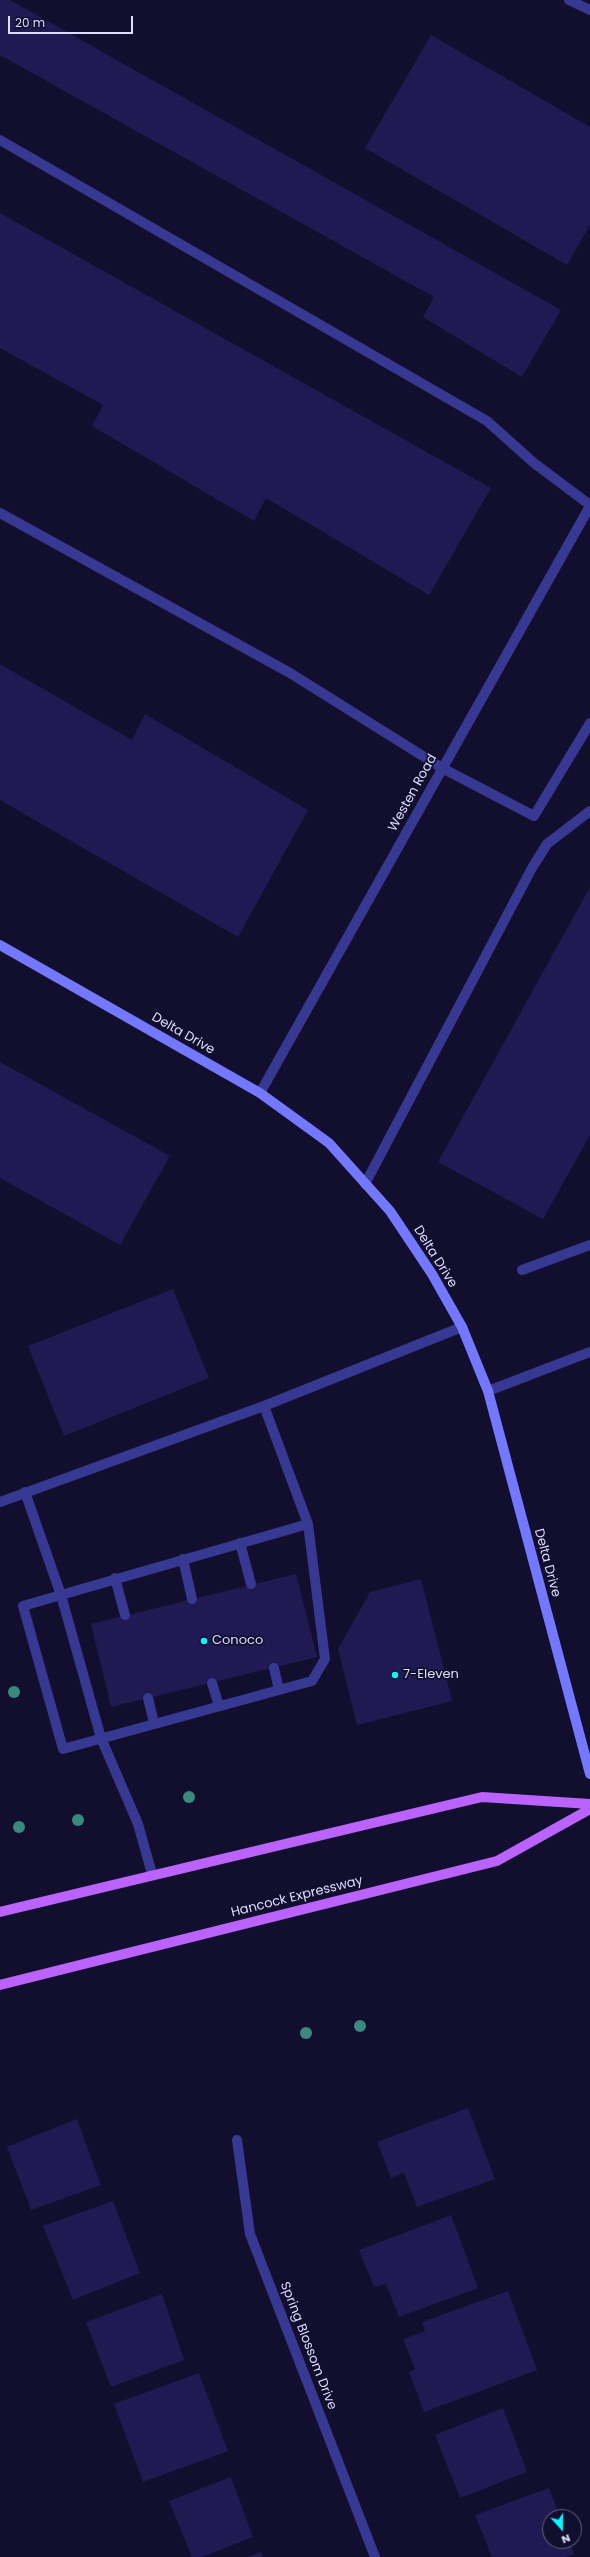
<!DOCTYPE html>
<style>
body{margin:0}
#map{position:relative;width:590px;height:2557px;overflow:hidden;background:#120f2e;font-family:Poppins,sans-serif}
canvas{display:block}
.north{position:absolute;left:542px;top:2509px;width:40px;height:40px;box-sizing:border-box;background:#120f2e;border:1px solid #646182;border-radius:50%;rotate:159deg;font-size:11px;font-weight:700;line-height:16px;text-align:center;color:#dedcff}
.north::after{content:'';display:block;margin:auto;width:14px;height:18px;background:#08f6ff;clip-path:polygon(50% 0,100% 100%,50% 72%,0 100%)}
.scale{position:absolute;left:8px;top:16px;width:125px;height:18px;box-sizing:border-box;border:2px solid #dedcff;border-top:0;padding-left:5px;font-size:12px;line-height:14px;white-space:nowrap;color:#dedcff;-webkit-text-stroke:3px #120f2e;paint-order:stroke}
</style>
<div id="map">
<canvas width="590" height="2557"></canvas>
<div class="north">N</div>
<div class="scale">20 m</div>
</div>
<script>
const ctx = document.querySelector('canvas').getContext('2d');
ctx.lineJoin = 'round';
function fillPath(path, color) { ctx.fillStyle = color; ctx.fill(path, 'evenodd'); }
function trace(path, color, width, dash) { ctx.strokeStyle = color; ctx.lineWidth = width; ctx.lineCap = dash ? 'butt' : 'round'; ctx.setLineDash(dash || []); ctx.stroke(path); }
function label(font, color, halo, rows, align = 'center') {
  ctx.font = font + ' Poppins,sans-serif'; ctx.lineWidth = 3.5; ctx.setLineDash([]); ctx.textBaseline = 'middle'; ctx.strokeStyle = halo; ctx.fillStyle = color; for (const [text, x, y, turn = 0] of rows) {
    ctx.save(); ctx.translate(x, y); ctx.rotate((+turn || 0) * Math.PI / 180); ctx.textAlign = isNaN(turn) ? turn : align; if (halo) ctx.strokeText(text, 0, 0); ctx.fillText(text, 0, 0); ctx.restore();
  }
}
const building = new Path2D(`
 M0 0H10L561 310 522 377 423 317 434 297 0 55Z
 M431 35 590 127V225L567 265 365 148Z
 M0 213 491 488 429 595 266 498 254 521 92 426 103 405 0 348Z
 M0 664 132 740 145 714 308 810 238 937 0 800Z
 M590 887V1135L543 1219 438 1162Z
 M0 1062 170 1156 120 1245 0 1178Z
 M173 1289 209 1378 64 1436 28 1346Z
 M296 1574 317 1657 111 1707 91 1624Z
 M421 1579 452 1701 357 1725 338 1649 370 1592Z
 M468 2108 495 2179 417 2207 404 2173 391 2178 377 2142Z
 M77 2119 101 2185 31 2210 7 2147Z
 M113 2201 140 2273 73 2300 43 2226Z
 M451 2215 478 2288 399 2317 386 2284 374 2287 359 2250Z
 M508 2291 537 2370 424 2412 409 2372 415 2369 403 2339 425 2331 422 2322Z
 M162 2294 184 2360 111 2387 86 2322Z
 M199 2373 228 2451 143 2482 114 2404Z
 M503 2408 527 2472 460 2498 435 2435Z
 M231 2477 253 2537 202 2557H192L169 2501Z
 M549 2488 560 2517H550V2541H569L574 2554 566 2557H492L475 2515Z
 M261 2552 263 2557H247Z`);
const service = new Path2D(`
 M569 0 590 10
 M0 140 487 421 534 463 590 505
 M0 513 290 673 442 768 534 816 590 723
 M365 1184 532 868 547 844 590 811
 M522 1270 590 1245
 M488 1391 590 1352
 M25 1492 61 1595 23 1606 63 1749 312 1681 325 1659 308 1524
 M0 1502 264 1406
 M240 1543 251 1584
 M183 1559 192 1599
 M115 1578 125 1615
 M274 1668 279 1690
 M212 1683 219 1706
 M148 1698 154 1723
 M152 1874 138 1824 101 1738 61 1595 308 1524 264 1406 462 1327`);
const minor = new Path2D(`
 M260 1093 590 506
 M237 2140 250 2234 375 2557`);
const secondary = new Path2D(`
 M0 945 260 1093 329 1143 390 1211 432 1274 462 1327 488 1391 590 1774`);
const primary = new Path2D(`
 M0 1912 482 1797 590 1804
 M0 1985 497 1861 590 1809`);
const trees = [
 [14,1692],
 [189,1797],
 [78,1820],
 [19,1827],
 [360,2026],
 [306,2033]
];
const markers = [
 [204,1641,4,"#08f6ff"],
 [395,1675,4,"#08f6ff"]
];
const streetNames = [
 ["Westen Road",413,793,-61],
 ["Delta Drive",183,1034,30],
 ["Delta Drive",435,1257,58],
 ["Delta Drive",547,1563,75],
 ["Hancock Expressway",297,1897,-14],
 ["Spring Blossom Drive",308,2346,69]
];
const poiNames = [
 ["Conoco",212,1641],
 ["7-Eleven",403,1675]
];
fillPath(building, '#211951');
trace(service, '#363891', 10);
trace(minor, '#363891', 10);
trace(secondary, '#7378ff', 10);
trace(primary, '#bb63ff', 10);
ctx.fillStyle = '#3a887e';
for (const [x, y] of trees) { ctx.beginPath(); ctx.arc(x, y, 6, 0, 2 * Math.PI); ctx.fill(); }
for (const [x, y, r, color] of markers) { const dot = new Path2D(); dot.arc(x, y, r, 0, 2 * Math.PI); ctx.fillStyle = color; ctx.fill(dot); trace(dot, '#120f2e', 1.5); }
label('13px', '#dedcff', '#120f2e', streetNames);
label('13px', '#dedcff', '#120f2e', poiNames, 'left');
</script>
